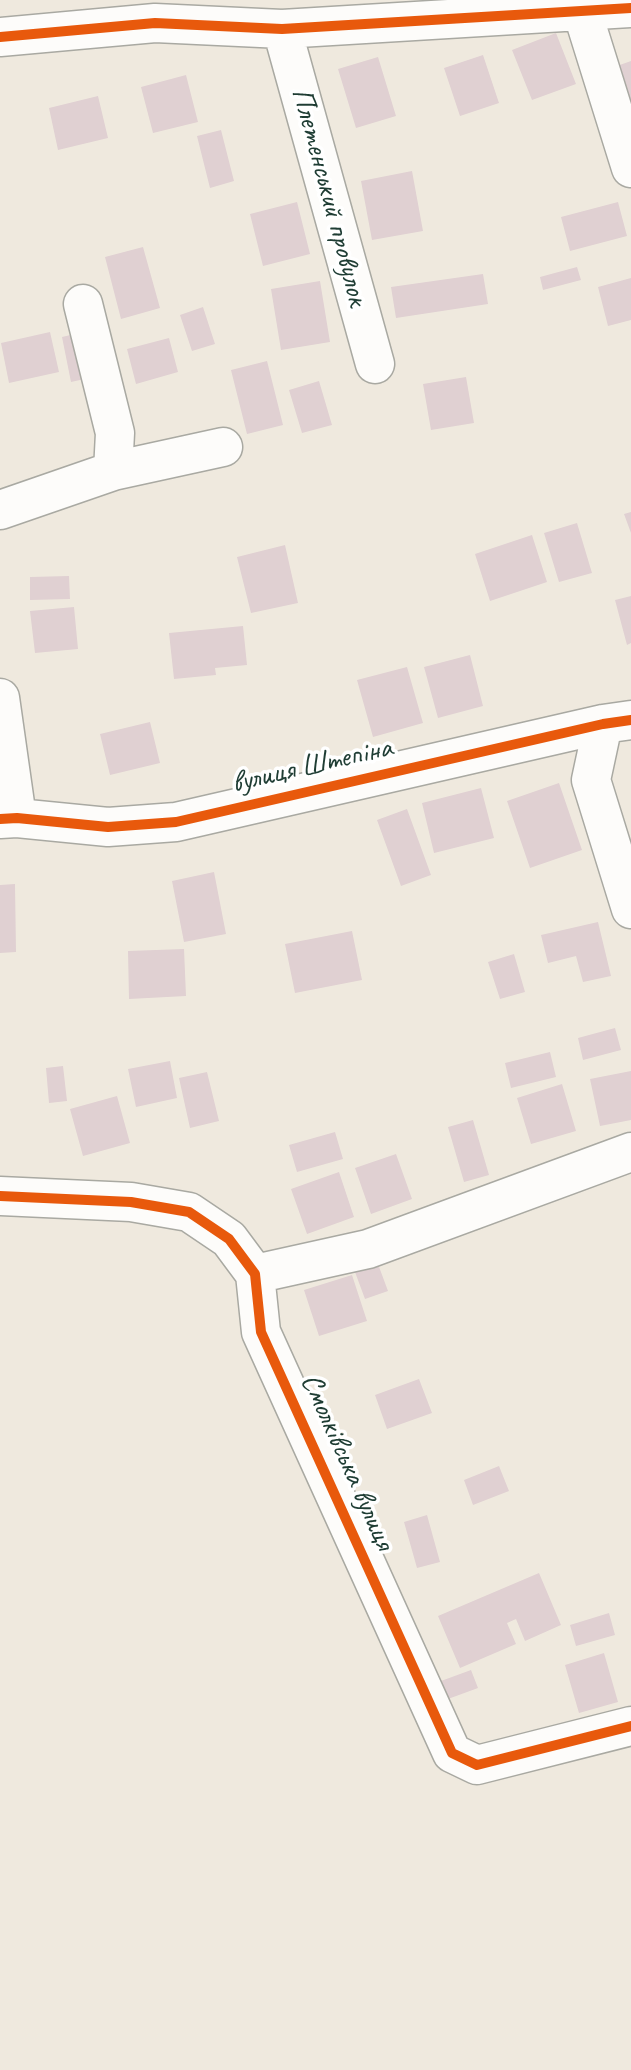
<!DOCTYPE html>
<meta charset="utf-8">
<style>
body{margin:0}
canvas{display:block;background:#efe9de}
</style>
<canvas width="631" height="2070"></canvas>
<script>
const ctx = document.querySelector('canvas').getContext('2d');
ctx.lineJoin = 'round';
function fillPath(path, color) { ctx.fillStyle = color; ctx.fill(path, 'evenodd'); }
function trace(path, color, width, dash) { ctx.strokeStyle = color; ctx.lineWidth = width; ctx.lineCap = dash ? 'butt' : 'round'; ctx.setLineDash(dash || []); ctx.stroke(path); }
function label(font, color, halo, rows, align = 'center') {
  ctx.font = font + ' Caveat,sans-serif'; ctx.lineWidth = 7; ctx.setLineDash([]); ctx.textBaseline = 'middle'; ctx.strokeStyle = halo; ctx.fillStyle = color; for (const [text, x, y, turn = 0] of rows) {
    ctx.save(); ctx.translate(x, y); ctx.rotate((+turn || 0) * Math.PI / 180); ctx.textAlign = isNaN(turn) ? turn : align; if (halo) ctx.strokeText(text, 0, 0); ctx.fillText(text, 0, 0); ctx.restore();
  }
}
const building = new Path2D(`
 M556 33 576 84 532 100 512 50Z
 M483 55 499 103 460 116 444 68Z
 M378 57 396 116 356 128 338 69Z
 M631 61V113L614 67Z
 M186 75 198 122 153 133 141 87Z
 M98 96 108 138 58 150 49 108Z
 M221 130 234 181 210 188 197 136Z
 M412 171 423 231 372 240 361 181Z
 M297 202 310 254 263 266 250 214Z
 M618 202 627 236 570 251 561 217Z
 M143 247 160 308 121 319 105 257Z
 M577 267 581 280 543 290 540 277Z
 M483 274 488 304 396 318 391 287Z
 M631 278V320L608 326 598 287Z
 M320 281 330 342 281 350 271 289Z
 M203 307 215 344 192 351 180 315Z
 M50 332 59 372 9 383 1 343Z
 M79 333 89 378 71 382 62 337Z
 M169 338 178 372 136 384 127 349Z
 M267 361 283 425 247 434 231 370Z
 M466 377 474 423 431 430 423 384Z
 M319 381 332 425 302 433 289 390Z
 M631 512V533L624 514Z
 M577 523 592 573 559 582 544 533Z
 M532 535 547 582 490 601 475 554Z
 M285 545 298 603 251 613 237 557Z
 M69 576 70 599 30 600V577Z
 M631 596V643L627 645 615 600Z
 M74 607 78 649 35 653 30 611Z
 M243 626 247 665 215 668 216 675 174 679 169 633Z
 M470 655 483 706 438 718 424 667Z
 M407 667 423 723 373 737 357 680Z
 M150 722 160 763 110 775 100 734Z
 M559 783 582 850 530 868 507 801Z
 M481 788 494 838 434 853 422 803Z
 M407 809 431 875 401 886 377 820Z
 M214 872 226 934 184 942 172 881Z
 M15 884 16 952 0 953V885Z
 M598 922 611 976 583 982 576 956 548 963 541 935Z
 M352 931 362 980 295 993 285 944Z
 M184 949 186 996 129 999 128 951Z
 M514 954 525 992 500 999 488 962Z
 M615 1028 621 1050 583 1060 578 1038Z
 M550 1052 556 1077 511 1088 505 1063Z
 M170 1061 177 1098 136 1107 128 1069Z
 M63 1066 67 1101 49 1103 46 1068Z
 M631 1071V1120L600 1126 590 1079Z
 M207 1072 219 1121 190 1128 179 1078Z
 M562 1084 576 1131 531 1144 517 1098Z
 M117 1096 130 1143 83 1156 70 1109Z
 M473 1120 489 1175 464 1182 448 1127Z
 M335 1132 343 1159 297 1172 289 1145Z
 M396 1154 412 1199 371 1214 355 1168Z
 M339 1172 354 1217 307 1234 291 1189Z
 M378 1264 388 1291 365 1299 355 1272Z
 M352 1275 367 1321 319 1336 304 1290Z
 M419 1379 432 1413 387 1429 375 1395Z
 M499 1466 509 1491 473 1505 464 1480Z
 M427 1515 440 1562 417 1568 404 1522Z
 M539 1573 561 1625 525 1641 516 1619 507 1623 516 1644 460 1668 438 1616Z
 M609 1613 615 1635 576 1646 570 1625Z
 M604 1653 618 1702 579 1713 565 1665Z
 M471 1670 478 1688 448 1699 441 1681Z`);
const minor = new Path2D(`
 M582 11 631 168
 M282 29 375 364
 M0 37 155 23 282 29 631 8
 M83 304 115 433 113 471
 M0 510 113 471 223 447
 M0 698 17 818
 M603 724 591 780 631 909
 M0 819 17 818 108 827 176 822 603 724 631 720
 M0 1196 131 1202 189 1212 229 1239 255 1274 261 1332 452 1753 477 1765 631 1726
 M255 1274 368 1249 631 1152`);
const cycleway = new Path2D(`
 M0 37 155 23 282 29 631 8
 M0 819 17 818 108 827 176 822 603 724 631 720
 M0 1196 131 1202 189 1212 229 1239 255 1274 261 1332 452 1753 477 1765 631 1726`);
const streetNames = [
 ["Плетенський провулок",329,197,75],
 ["вулиця Штепіна",312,766,-13],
 ["Смолківська вулиця",347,1462,66]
];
fillPath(building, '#e0d0d2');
trace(minor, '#a9a9a2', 41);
trace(minor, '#fdfcfa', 38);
trace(cycleway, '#e8590c', 10);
label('30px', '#1f3d34', '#fff', streetNames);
</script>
